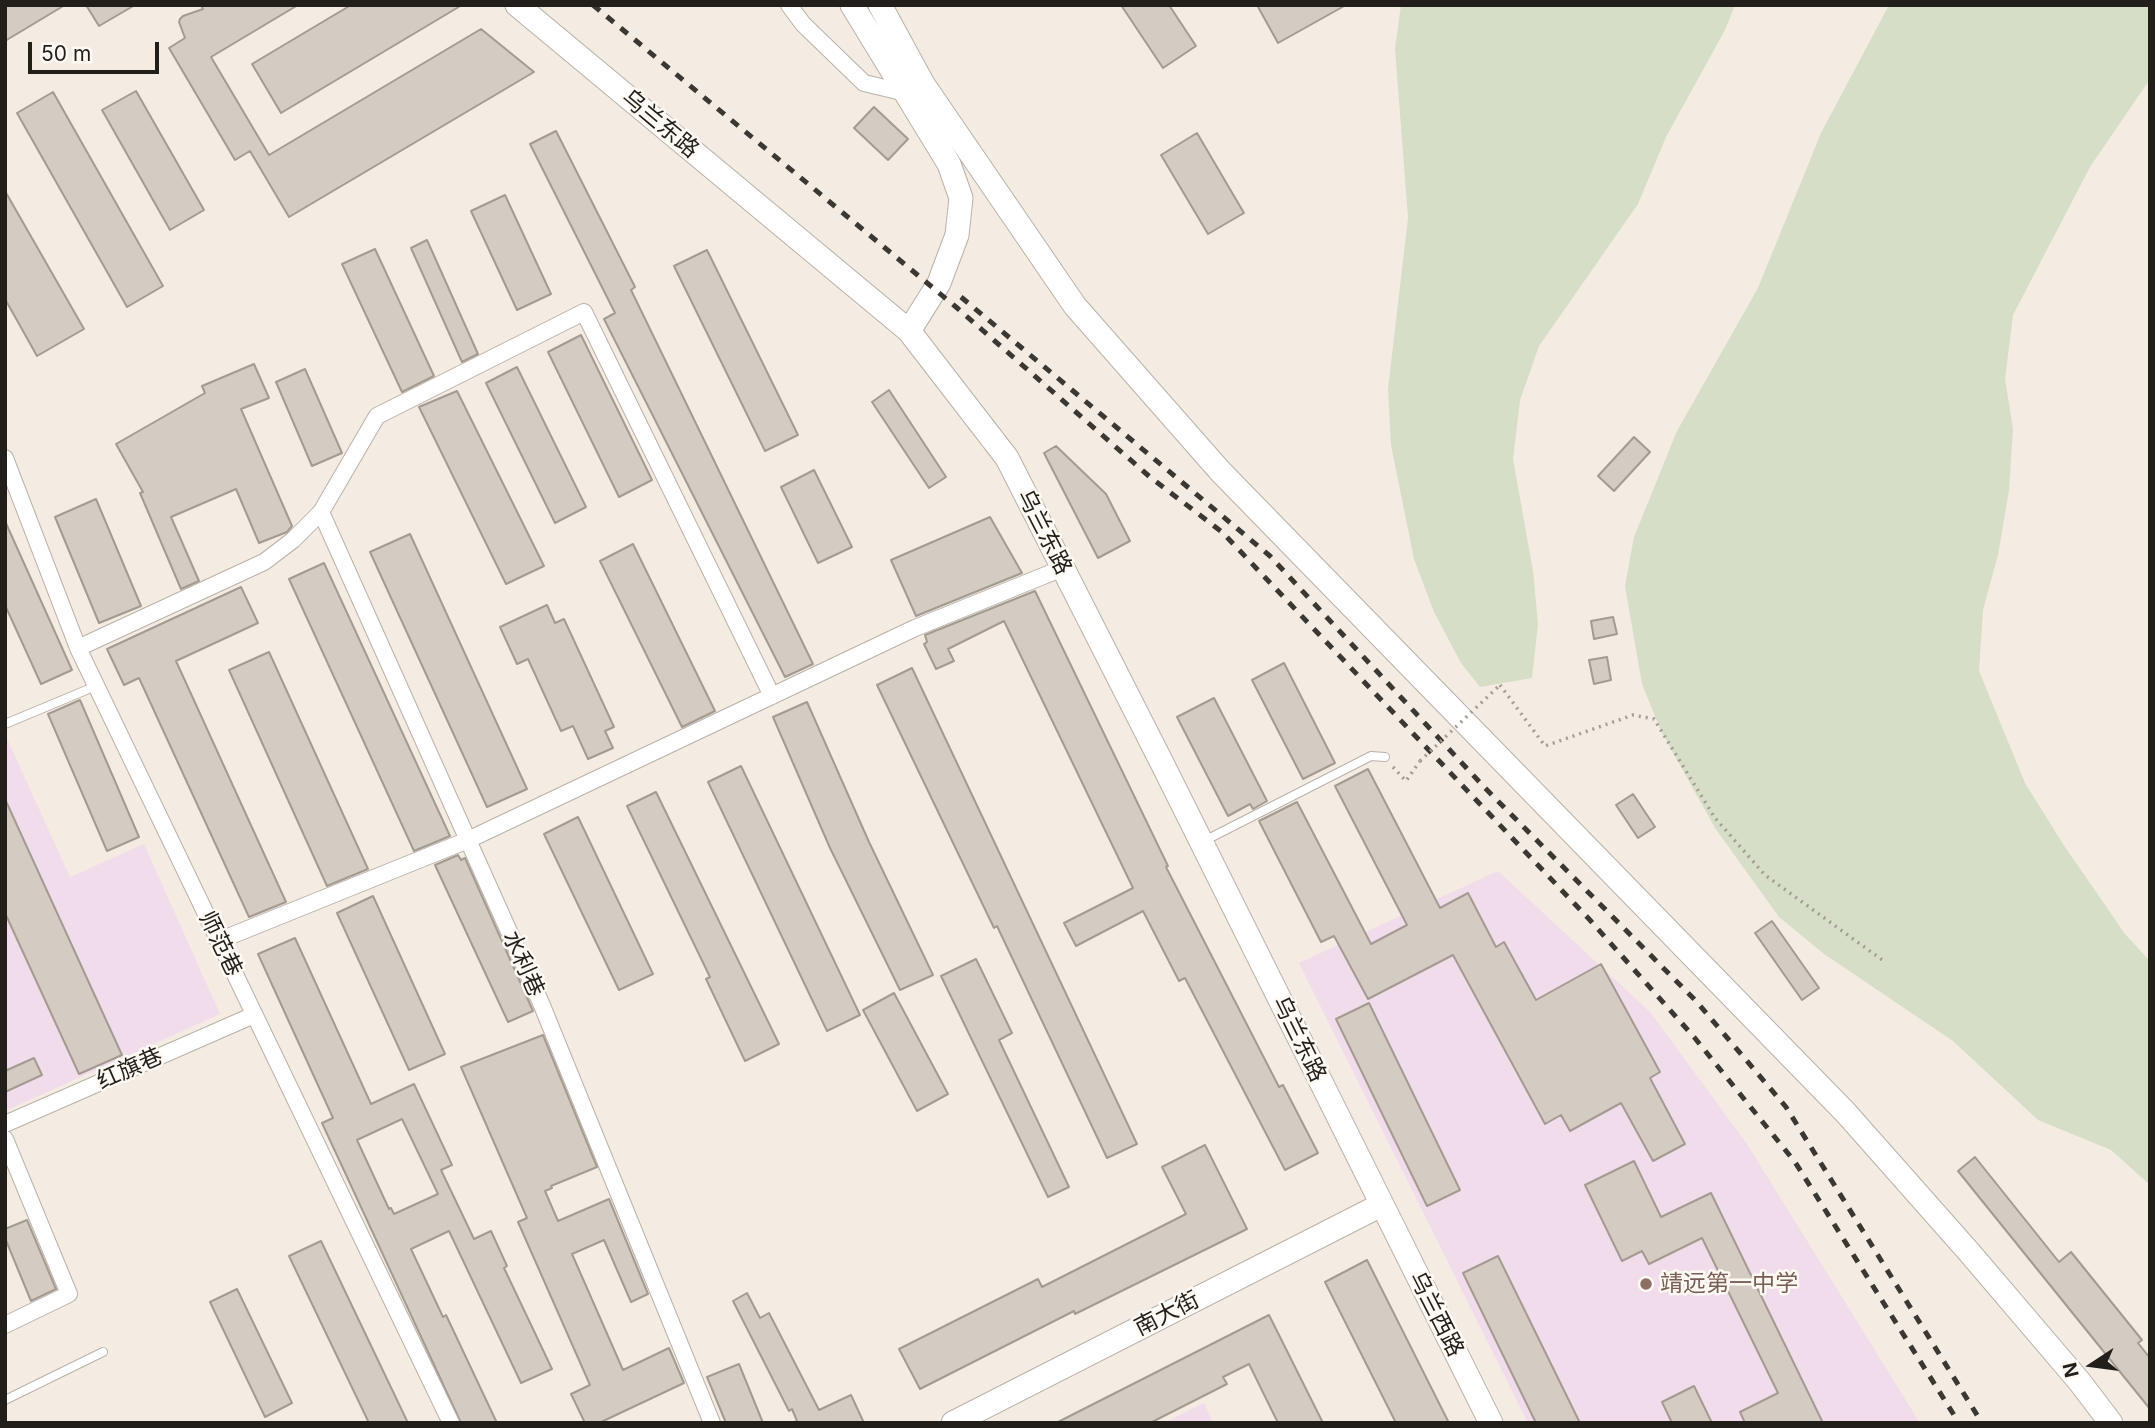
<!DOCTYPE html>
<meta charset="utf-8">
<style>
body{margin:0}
#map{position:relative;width:2155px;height:1428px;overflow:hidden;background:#f4ebe2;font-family:Inter,sans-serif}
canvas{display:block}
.frame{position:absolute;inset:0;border:7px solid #221f1b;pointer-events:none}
.north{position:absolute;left:2057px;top:1330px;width:70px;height:70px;-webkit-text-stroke:5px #fff9f3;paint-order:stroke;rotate:257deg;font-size:19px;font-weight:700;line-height:28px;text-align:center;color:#221f1b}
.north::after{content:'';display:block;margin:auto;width:24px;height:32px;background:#221f1b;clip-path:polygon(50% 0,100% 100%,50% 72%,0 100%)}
.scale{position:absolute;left:28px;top:42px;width:131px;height:32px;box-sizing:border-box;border:4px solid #221f1b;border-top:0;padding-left:9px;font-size:21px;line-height:24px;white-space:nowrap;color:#221f1b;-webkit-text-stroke:5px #fff9f3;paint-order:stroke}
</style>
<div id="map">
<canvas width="2155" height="1428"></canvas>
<div class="frame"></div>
<div class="north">N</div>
<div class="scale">50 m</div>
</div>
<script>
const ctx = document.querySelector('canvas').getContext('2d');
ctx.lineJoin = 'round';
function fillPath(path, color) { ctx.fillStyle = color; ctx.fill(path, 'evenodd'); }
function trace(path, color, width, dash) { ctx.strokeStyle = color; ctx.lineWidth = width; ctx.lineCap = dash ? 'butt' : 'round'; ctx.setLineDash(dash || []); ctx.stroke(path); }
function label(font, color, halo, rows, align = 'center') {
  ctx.font = font + ' Inter,"Noto Sans SC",sans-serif'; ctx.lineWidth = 5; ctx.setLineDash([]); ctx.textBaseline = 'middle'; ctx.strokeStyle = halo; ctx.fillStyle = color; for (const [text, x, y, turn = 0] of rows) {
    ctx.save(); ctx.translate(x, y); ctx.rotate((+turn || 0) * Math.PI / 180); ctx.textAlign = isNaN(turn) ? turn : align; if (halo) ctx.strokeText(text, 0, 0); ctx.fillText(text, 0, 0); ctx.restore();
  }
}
const education = new Path2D(`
 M5 734 70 877 144 844 220 1014 5 1111Z
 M1498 871 1650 1012 1747 1144 1920 1423H1528L1299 963Z
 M1204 1403 1213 1423H1164Z`);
const green = new Path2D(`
 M1401 5H1735L1725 30 1666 137 1638 204 1539 346 1520 400 1513 459 1533 571 1538 624 1532 678 1480 687 1461 663 1434 612 1414 559 1391 445 1388 389 1408 218 1395 49Z
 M1889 5H2150V79L2090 167 2013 315 2005 379 2013 429 2009 490 1998 555 1983 610 1979 671 2025 783 2063 844 2125 934 2150 961V1185L2111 1150 2038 1120 1953 1041 1824 954 1779 917 1715 828 1661 731 1642 684 1625 586 1634 537 1677 431 1758 288 1821 133Z`);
const building = new Path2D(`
 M5 5H65L5 41Z
 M86 5H135L99 26Z
 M201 5H298L211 57 269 155 481 29 534 72 289 217 250 151 235 160 169 48 185 38 179 22 180 19 183 16 203 9Z
 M351 5H462L281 113 252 64Z
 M1121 5H1169L1196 46 1163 68Z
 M1257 5H1346L1278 43Z
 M136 91 204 210 170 230 102 110Z
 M53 92 163 286 127 307 17 113Z
 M874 107 908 139 888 160 854 128Z
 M556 131 635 287 631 290 813 664 785 677 604 319 615 313 530 144Z
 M1197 133 1244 213 1208 234 1161 155Z
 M5 191 84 329 37 356 5 299Z
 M505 195 551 294 517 310 471 211Z
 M427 240 478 354 462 362 411 248Z
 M375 249 434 376 402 392 342 264Z
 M707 250 798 435 765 451 674 266Z
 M581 335 652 480 619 497 548 352Z
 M254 364 269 398 241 409 292 526 287 532 259 543 236 489 171 517 199 581 181 589 140 493 143 492 116 444 205 393 202 386Z
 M517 367 586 507 555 523 486 383Z
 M305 369 342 453 312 466 276 382Z
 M889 390 946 477 929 488 872 402Z
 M457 391 544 566 506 584 419 407Z
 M1634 437 1650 452 1614 491 1598 476Z
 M1056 446 1106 494 1130 541 1098 558 1044 453Z
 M814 470 852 547 818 563 781 487Z
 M96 499 141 606 99 623 55 517Z
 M990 517 1022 573 916 616 891 560Z
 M5 521 72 670 41 684 5 605Z
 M410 534 527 789 487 807 370 552Z
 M633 544 715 711 682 727 600 561Z
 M324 563 450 836 414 851 289 579Z
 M241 587 258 623 176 661 286 902 249 917 139 678 124 685 107 649Z
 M1035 591 1168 866 1166 867 1279 1087 1283 1085 1318 1153 1285 1170 1185 978 1179 981 1143 911 1076 946 1064 923 1133 888 1004 621 948 649 954 661 936 669 924 644 927 642 925 635Z
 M547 605 555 623 564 619 614 727 605 731 613 748 588 759 573 726 561 731 528 659 517 664 500 627Z
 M1613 617 1617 634 1594 639 1591 621Z
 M269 652 368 869 327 886 229 670Z
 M1607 657 1611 680 1594 684 1589 660Z
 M1284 663 1335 763 1303 779 1252 680Z
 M912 668 1137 1144 1107 1158 997 926 994 928 877 685Z
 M1214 698 1267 801 1253 809 1250 804 1228 816 1177 717Z
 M80 700 139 837 107 851 48 714Z
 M807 702 869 842 933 975 900 990 830 848 773 717Z
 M741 766 860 1015 827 1031 708 782Z
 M1368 769 1440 908 1468 893 1496 947 1504 942 1536 1000 1601 964 1660 1072 1650 1078 1685 1144 1653 1161 1621 1103 1570 1131 1561 1115 1545 1124 1453 955 1368 999 1334 936 1321 942 1259 821 1297 802 1371 944 1407 925 1335 786Z
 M656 792 779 1044 745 1061 706 979 710 977 627 806Z
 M1633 794 1655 827 1638 838 1616 805Z
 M5 799 122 1055 79 1074 5 913Z
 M578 817 653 974 619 990 544 834Z
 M458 855 461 860 465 858 533 1011 508 1022 435 865Z
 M373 896 445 1054 409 1070 337 913Z
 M1772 921 1819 988 1802 1000 1755 933Z
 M295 938 371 1104 414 1084 452 1165 441 1170 474 1239 491 1231 507 1266 504 1268 552 1369 521 1383 449 1231 411 1249 443 1317 446 1315 497 1423H461L322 1123 333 1118 258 954ZM402 1119 438 1194 394 1214 391 1208 389 1209 357 1140Z
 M976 959 1012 1033 999 1040 1069 1187 1048 1197 941 976Z
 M894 993 948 1094 917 1111 863 1010Z
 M1369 1003 1460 1190 1427 1206 1336 1019Z
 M543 1035 597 1167 551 1186 552 1188 545 1191 558 1221 609 1199 648 1294 631 1302 604 1240 572 1254 623 1370 669 1348 684 1383 599 1423H585L571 1394 590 1385 518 1222 527 1218 461 1067Z
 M34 1058 42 1075 5 1092V1071Z
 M1205 1145 1247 1229 1075 1314 1074 1311 920 1389 899 1349 1038 1279 1042 1287 1186 1214 1162 1167Z
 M1975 1157 2059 1262 2071 1252 2142 1340 2138 1343 2150 1358V1409L1958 1171Z
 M1634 1161 1661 1217 1711 1193 1823 1423H1745L1740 1412 1778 1393 1702 1238 1649 1264 1642 1251 1622 1261 1585 1185Z
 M27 1220 56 1289 31 1301 5 1238V1229Z
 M321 1241 408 1423H369L289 1256Z
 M1498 1256 1580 1423H1536L1463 1273Z
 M1367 1260 1449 1423H1396L1325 1282Z
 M237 1289 292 1403 265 1417 210 1302Z
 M747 1293 760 1318 769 1313 819 1410 851 1395 864 1423H792L797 1421 792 1409 789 1411 733 1301Z
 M1269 1315 1323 1423H1278L1249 1364 1223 1377 1227 1384 1150 1423H1056Z
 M739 1364 763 1423H726L707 1377Z
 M1694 1386 1712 1423H1672L1662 1402Z`);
const path = new Path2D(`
 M1500 685 1545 746 1633 715 1654 719 1715 818 1765 875 1885 962
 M1393 767 1406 781 1420 761`);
const lane = new Path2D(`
 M5 724 96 686
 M1202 842 1371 756 1385 757
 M5 1400 103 1352`);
const street = new Path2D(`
 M789 5 803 24 864 83 906 93
 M5 458 78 648 451 1423
 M321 512 541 1003 712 1423
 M78 648 264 562 293 540 321 512 377 416 584 312 772 696
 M218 941 468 840 915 628 1063 568
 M5 1124 254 1015
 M5 1139 69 1294 5 1325`);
const secondary = new Path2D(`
 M517 5 909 331 1007 458 1163 765 1491 1423
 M852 5 949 164 961 198 957 235 939 283 909 331
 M880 5 923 84 1075 306 1220 471 1846 1113 1969 1252 2079 1381 2111 1423
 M953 1423 1381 1205`);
const rail = new Path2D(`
 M593 5 956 307 1150 477 1222 532 1589 919 1694 1037 1795 1162 1959 1423
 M961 297 1270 556 1485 788 1696 1001 1786 1107 1982 1423`);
const pathBridge = new Path2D(`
 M1420 761 1500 685`);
const markers = [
 [1646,1284,7,"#8d6e63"]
];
const streetNames = [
 ["乌兰东路",660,124,40],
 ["乌兰东路",1044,532,63],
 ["师范巷",220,944,64],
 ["水利巷",523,964,66],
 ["乌兰东路",1299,1039,64],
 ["红旗巷",130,1069,-24],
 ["南大街",1167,1314,-27],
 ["乌兰西路",1436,1314,63]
];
const educationNames = [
 ["靖远第一中学",1660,1284]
];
fillPath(education, '#f0dceb');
fillPath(green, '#d6dec7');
fillPath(building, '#d4cbc2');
trace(building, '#a39b92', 2);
trace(lane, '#bab1a8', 10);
trace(street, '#bab1a8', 18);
trace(secondary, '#bab1a8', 25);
trace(path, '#a39c95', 3.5, [2, 5]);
trace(lane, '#fff', 8);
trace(street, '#fff', 16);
trace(secondary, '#fff', 23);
trace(rail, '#3b3732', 5, [9, 9]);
trace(pathBridge, '#a39c95', 3.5, [2, 5]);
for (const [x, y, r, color] of markers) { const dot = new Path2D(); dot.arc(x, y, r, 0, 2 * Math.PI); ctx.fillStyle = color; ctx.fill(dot); trace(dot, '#fff9f3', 2.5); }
label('23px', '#221f1b', '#fff9f3', streetNames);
label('23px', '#785e54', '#fff9f3', educationNames, 'left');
</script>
